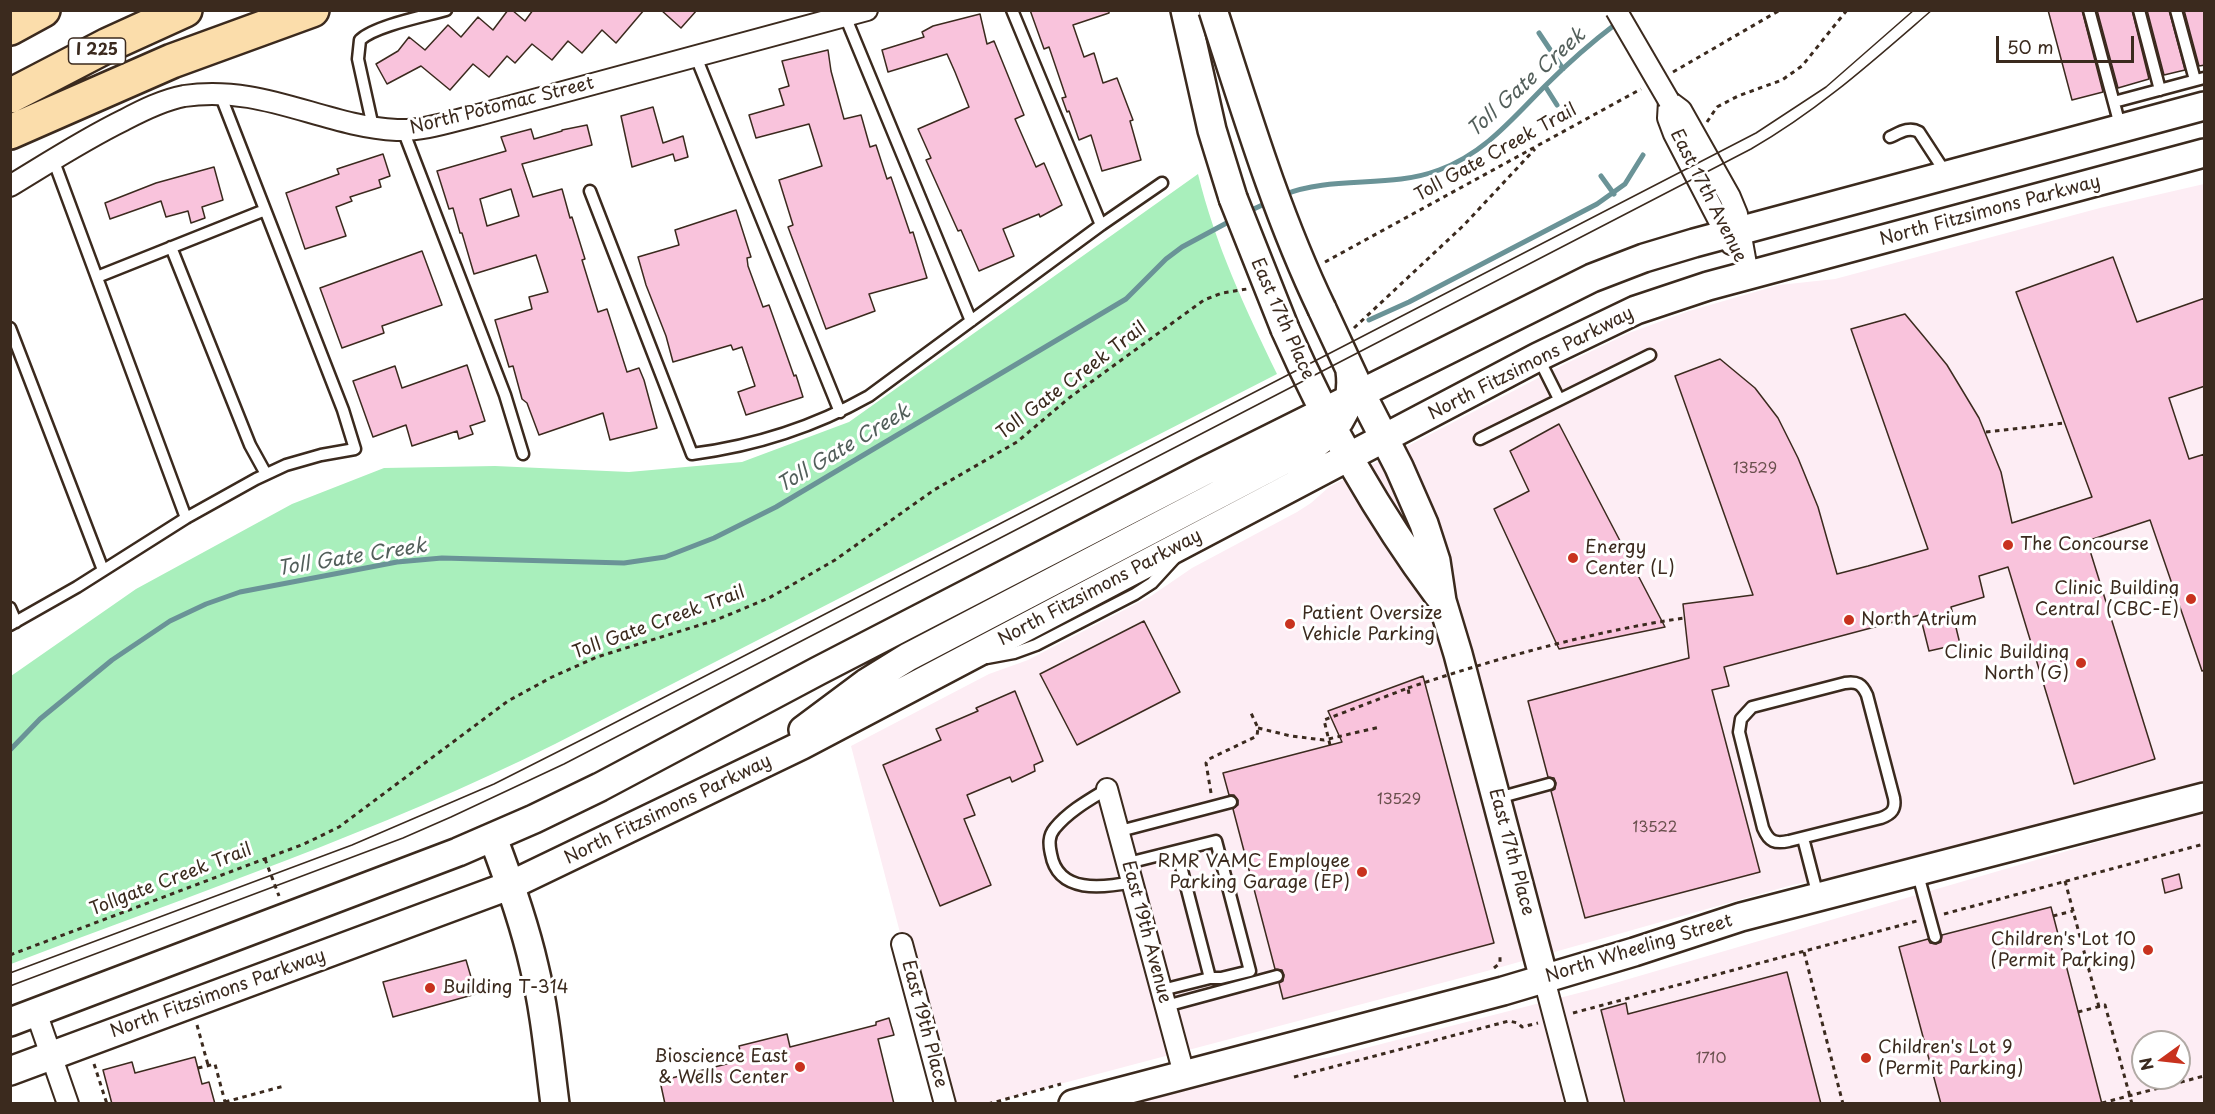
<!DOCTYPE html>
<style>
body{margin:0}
#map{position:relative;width:2215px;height:1114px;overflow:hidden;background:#fff;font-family:"Playpen Sans",sans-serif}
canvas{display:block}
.frame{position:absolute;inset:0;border:12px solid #3b2a1e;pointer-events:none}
.north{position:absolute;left:2131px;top:1030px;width:60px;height:60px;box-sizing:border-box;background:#fff;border:2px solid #b1aaa5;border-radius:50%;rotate:255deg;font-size:16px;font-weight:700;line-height:24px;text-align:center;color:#3b2a1e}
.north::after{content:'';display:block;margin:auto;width:21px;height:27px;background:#c8321e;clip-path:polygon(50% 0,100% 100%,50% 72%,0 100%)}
.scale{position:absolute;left:1996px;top:36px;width:138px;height:27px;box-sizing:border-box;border:3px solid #3b2a1e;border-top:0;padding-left:8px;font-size:18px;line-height:21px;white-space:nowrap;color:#3b2a1e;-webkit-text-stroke:4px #fff;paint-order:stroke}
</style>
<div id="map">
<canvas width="2215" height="1114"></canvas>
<div class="frame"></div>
<div class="north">N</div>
<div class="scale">50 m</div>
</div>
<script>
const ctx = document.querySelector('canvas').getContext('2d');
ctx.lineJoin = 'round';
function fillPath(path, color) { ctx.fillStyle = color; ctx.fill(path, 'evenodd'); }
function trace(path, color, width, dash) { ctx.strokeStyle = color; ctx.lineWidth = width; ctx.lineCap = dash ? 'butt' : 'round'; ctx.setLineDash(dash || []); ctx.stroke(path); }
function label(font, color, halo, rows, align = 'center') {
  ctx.font = font + ' "Playpen Sans",sans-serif'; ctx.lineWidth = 6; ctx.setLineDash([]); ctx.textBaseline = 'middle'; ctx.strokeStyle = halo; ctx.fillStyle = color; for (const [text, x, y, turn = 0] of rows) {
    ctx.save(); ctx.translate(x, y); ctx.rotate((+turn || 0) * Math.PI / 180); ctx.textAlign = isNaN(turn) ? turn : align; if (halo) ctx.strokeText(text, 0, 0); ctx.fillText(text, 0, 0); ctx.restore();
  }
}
const built = new Path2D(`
 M2204 184V781L1855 873 1792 885 1487 971 988 1103 945 1104 851 746 989 674 1028 660 1151 596 1192 568 1297 512 1311 503 1329 487 1567 363 1629 333 1689 311 1779 285 1835 279 2100 208Z
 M2204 812V1103L1119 1104 1250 1064 1327 1058 1598 988 2149 827ZM2143 1042H2179V1078H2143Z`);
const green = new Path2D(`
 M1198 174C1215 244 1245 308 1277 374L555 744C379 832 193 894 11 964V676L136 589 292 504 384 468 495 466 629 472 742 462 849 422Z`);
const stream = new Path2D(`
 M1539 33 1563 69
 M1545 86 1557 105
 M1601 176 1614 194
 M1283 195C1333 175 1389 189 1439 170 1484 154 1513 118 1545 86 1568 63 1592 42 1617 23
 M1247 212 1269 202
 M1369 320 1409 302 1597 204 1625 184 1643 155
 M10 750 40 719 112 660 170 621 206 604 240 592 397 562 442 558 624 563 665 557 714 538 776 507 1126 299 1166 259 1182 247 1234 219`);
const building = new Path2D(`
 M508 10H512L525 21 533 10H644L616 43 602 30 582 53 568 41 552 60 532 44 515 63 507 56 489 77 473 64 450 90 421 66 387 84 376 64 398 51 409 37 425 50 448 25 461 37 478 17 493 30Z
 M661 10H697L681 28Z
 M1030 10H1109V13L1073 25 1084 57 1094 53 1103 83 1117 78 1133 120 1130 121 1141 160 1102 171 1091 135 1079 140 1069 111 1067 112 1062 98 1066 97 1049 47 1044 49Z
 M2048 10H2082L2103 92 2072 100Z
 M2097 10H2132L2149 79 2118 88Z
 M2147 10H2169L2185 70 2164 75Z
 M2184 10H2205V65L2199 66Z
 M980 14 987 44 994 41 1024 115 1015 119 1036 167 1044 163 1062 205 1040 217 1039 214 1003 229 1014 256 979 271 961 230 958 231 926 160 931 158 918 129 969 107 955 72 947 54 888 72 882 50 924 37 922 32 933 26Z
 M828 50 831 71 844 119 861 115 870 147 876 145 887 179 891 177 910 233 913 232 927 278 869 294 875 311 826 329 788 227 793 225 779 180 822 166 809 124 756 138 749 115 784 105 779 89 789 86 782 61Z
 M653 107 663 143 683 136 688 157 675 161 673 154 632 167 621 116Z
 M587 125 592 145 522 164 533 197 562 189 570 218 572 217 585 259 582 260 598 312 607 309 627 372 639 368 644 380 657 428 610 440 603 413 539 435 527 403 522 399 513 366 509 367 495 320 532 309 529 297 548 292 536 255 474 274 462 233H460L453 208 449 209 437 171 506 151 501 137 531 129 534 139 562 131V130ZM511 189 519 216 487 226 480 199Z
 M383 154 390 176 379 180 381 187 350 197 352 201 336 207 346 236 305 249 286 193 339 174 337 169Z
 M214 167 223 200 202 207 205 218 191 223 188 211 166 217 161 201 110 219 105 203 156 183Z
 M736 210 751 257 747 258 748 266 763 307 769 305 794 376 796 375 803 397 746 415 738 392 755 386 742 347 733 350 731 345 673 362 666 336 646 285 638 257 679 245 675 230Z
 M422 251 442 305 382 326 384 333 342 348 320 288Z
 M2113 257 2137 322 2205 298V386L2169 398 2189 459 2205 454V670L2202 671 2150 520 2087 541 2155 759 2074 784 2008 567 1979 576 1984 597 1951 607 1960 644 1929 651 1920 615 1724 667 1729 686 1712 690 1760 872 1585 918 1551 791 1555 789 1556 783 1554 778 1548 777 1528 701 1689 658 1683 604 1753 595 1675 376 1720 359 1755 388 1778 418 1798 458 1818 507 1837 574 1868 566 1928 549 1851 329 1905 314 1925 338 1947 365 1979 418 2001 472 2012 523 2092 497 2016 292Z
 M467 365 485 421 470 426 473 434 459 439 457 431 412 446 406 425 373 437 353 381 395 366 402 388Z
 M1559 424 1665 627 1559 649 1494 509 1529 491 1510 451Z
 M1144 621 1180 692 1077 745 1040 674Z
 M1423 676 1494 943 1283 999 1279 983 1283 981 1284 975 1282 970 1275 969 1233 809 1238 805V800L1234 795H1229L1223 773 1342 742 1328 711Z
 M1015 691 1043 761 1034 765 1035 771 1012 782 1010 777 967 795 975 815 964 819 991 885 940 906 883 765 941 740 936 729 978 711 976 708Z
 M2179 874 2182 888 2165 893 2162 879Z
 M2051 907 2102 1104H1941L1899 947 1928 939 1930 943 1936 944 1941 942 1942 935Z
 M466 960 476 994 393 1017 383 982Z
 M1787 972 1821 1104H1625L1601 1010 1626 1003 1628 1014Z
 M889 1018 894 1035 878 1039 894 1104H665L660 1081 742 1060 739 1046 787 1034 790 1047 876 1025V1022Z
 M195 1057 202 1084 209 1082 215 1104H112L103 1070 132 1062 135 1073Z`);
const path = new Path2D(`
 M1673 72 1780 10
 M1707 122 1717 107 1738 96 1782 80 1802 66 1847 10
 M1325 262 1641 89
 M1354 328 1464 225 1535 149
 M1986 432 2065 423
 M1258 728 1291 736 1324 740 1380 727
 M1330 745 1324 720 1408 688 1409 694
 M1211 793 1206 763 1209 759 1257 736 1258 728 1251 713
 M265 859 279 896
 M2065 881 2099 1007
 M1944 914 2204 844
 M2053 916 2073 911
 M1804 952 1843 1104
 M10 955 304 844 339 827 508 701 552 677 597 657 716 620 769 598 835 560 934 490 1017 442 1069 398 1204 300 1222 293 1247 289
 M1494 968 1500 963V954
 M2078 1012 2105 1005 2132 1104
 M1573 1013 1917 921
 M197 1025 208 1065
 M94 1064 107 1104
 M198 1068 215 1064 225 1102
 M1294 1077 1509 1021 1518 1023 1522 1027 1538 1023
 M225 1102 284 1086
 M2102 1103 2204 1076
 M988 1104 1061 1084`);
const lane = new Path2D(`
 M1012 10 1101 225
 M2089 10 2121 129
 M2139 10 2160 90
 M2176 10 2195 80
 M845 16 971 321
 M696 57 840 412
 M2114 102 2204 78
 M373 127 358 59 360 40C374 26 425 16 446 10
 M403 130 505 395 523 454
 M1890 137C1899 133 1909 126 1919 132L1947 175
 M53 159 186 518
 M590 191 692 454C754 446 814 427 869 396L1101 225 1162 183
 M171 247 250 445 266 474
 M97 277 265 210
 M10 328 103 570
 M1538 357 1559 399
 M1480 439 1650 355
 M10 608 16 622
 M10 625 77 587 186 518 256 479 286 465 321 455 355 449 343 410 220 94
 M987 658 1014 653 1036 645 1135 594 1152 583 1174 559
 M1845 683C1857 681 1862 684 1867 695L1894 798C1896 809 1892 814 1881 818L1789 841C1775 844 1769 842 1763 828L1739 732 1741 719 1752 707Z
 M1107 789C1089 800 1069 811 1055 828 1048 836 1049 845 1051 854 1058 894 1103 888 1132 882
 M1498 798 1549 784
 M1120 831 1231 802
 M1803 838 1818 896
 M1177 851 1210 978
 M1128 863 1216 841 1250 971 1221 978H1210L1162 990
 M1917 871 1935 937
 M1166 1006 1277 976`);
const street = new Path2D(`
 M1669 101 1681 110 1730 197 1737 214 1748 275
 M1669 101 1668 118 1674 134 1731 244
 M10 186C48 163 85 139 124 120 143 110 163 100 184 96 262 84 323 126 397 130 424 131 452 121 478 115L867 10
 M1107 789 1184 1074
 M902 944 945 1104
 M1544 979 1577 1104
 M36 1012 68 1104`);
const secondary = new Path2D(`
 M1185 10 1212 130 1233 198
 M1322 309 1362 395 1399 467 1424 524 1436 561 1442 601 1458 654 1544 979
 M1285 329C1326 422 1377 513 1438 595
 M803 730 866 683 908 657 1317 443C1342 426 1354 401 1350 371
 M493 838C509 880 524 922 534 966 545 1011 549 1058 555 1104
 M10 1022 458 852 534 819 600 787 818 671 1203 472 1592 278 1644 258 1694 243 2204 106
 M10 1071 511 885 802 745 1538 357 1636 310 1708 286 2204 153
 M1073 1104 1503 991 1634 952 1741 917 2204 797`);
const highway = new Path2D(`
 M10 28 43 10
 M10 96 108 45 185 10
 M10 132 172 61 312 10`);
const tram = new Path2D(`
 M10 973 352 845 494 784 591 735 1756 133 1826 87 1914 10
 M10 986 403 838 451 817 564 764 1751 149C1819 110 1873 61 1932 10`);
const pathBridge = new Path2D(`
 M1408 688C1498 658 1590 632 1684 618`);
const streetBridge = new Path2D(`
 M1616 10 1669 101`);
const secondaryBridge = new Path2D(`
 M1213 10C1246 112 1276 213 1322 309
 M1233 198 1285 329`);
const markers = [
 [2008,545,6,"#c8321e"],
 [1573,558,6,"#c8321e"],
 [2191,599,6,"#c8321e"],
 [1849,620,6,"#c8321e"],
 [1290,624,6,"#c8321e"],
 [2081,663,6,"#c8321e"],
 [1362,872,6,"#c8321e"],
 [2148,950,6,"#c8321e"],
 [430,988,6,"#c8321e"],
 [1866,1058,6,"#c8321e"],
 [800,1067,6,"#c8321e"]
];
const numberNames = [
 ["13529",1755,469],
 ["13529",1399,800],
 ["13522",1655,828],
 ["1710",1711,1059]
];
const shields = [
 [97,51,57]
];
const shieldNames = [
 ["I 225",97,51]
];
const streetNames = [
 ["North Potomac Street",502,106,-14],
 ["Toll Gate Creek Trail",1496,153,-29],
 ["East 17th Avenue",1708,196,63],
 ["North Fitzsimons Parkway",1990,211,-15],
 ["East 17th Place",1282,319,66],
 ["North Fitzsimons Parkway",1531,364,-27],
 ["Toll Gate Creek Trail",1072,381,-37],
 ["North Fitzsimons Parkway",1100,588,-28],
 ["Toll Gate Creek Trail",659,623,-20],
 ["North Fitzsimons Parkway",668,810,-26],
 ["East 17th Place",1511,852,75],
 ["Tollgate Creek Trail",171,880,-21],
 ["East 19th Avenue",1146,932,75],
 ["North Wheeling Street",1639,949,-17],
 ["North Fitzsimons Parkway",218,994,-20],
 ["East 19th Place",924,1024,75]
];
const poiNames = [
 ["The Concourse",2020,545],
 ["Energy",1585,548],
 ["Center (L)",1585,569],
 ["Clinic Building",2179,589,"right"],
 ["Central (CBC-E)",2179,610,"right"],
 ["Patient Oversize",1302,614],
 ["Vehicle Parking",1302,635],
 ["North Atrium",1861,620],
 ["Clinic Building",2069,653,"right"],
 ["North (G)",2069,674,"right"],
 ["RMR VAMC Employee",1350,862,"right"],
 ["Parking Garage (EP)",1350,883,"right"],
 ["Children's Lot 10",2136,940,"right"],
 ["(Permit Parking)",2136,961,"right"],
 ["Building T-314",442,988],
 ["Children's Lot 9",1878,1048],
 ["(Permit Parking)",1878,1069],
 ["Bioscience East",788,1057,"right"],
 ["& Wells Center",788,1078,"right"]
];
const waterNames = [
 ["Toll Gate Creek",1527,83,-42],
 ["Toll Gate Creek",844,449,-31],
 ["Toll Gate Creek",352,558,-9]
];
fillPath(built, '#fdedf4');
fillPath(green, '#a9efbc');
trace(stream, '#6a9397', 5);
fillPath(building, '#f9c3dc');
trace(building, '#3b2a1e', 1.5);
trace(lane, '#3b2a1e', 15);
trace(street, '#3b2a1e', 24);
trace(secondary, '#3b2a1e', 32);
trace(highway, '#3b2a1e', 38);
trace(path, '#3b2a1e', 3, [4.5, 4.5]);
trace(lane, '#fff', 10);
trace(street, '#fff', 20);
trace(secondary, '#fff', 27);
trace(highway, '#fbddab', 33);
trace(tram, '#3b2a1e', 1.5);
trace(streetBridge, '#3b2a1e', 24, []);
trace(secondaryBridge, '#3b2a1e', 32, []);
trace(pathBridge, '#3b2a1e', 3, [4.5, 4.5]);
trace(streetBridge, '#fff', 20);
trace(secondaryBridge, '#fff', 27);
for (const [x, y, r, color] of markers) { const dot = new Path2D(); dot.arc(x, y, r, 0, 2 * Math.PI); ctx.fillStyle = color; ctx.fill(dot); trace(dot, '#fff', 2); }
label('15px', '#6a504e', null, numberNames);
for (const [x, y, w] of shields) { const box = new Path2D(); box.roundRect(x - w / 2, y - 13, w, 26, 4.5); ctx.fillStyle = '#fff'; ctx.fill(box); trace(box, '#3b2a1e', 1.5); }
label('bold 16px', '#3b2a1e', null, shieldNames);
label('18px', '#3b2a1e', '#fff', streetNames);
label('18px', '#3b2a1e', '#fff', poiNames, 'left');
label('italic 20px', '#535f5b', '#fff', waterNames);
</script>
